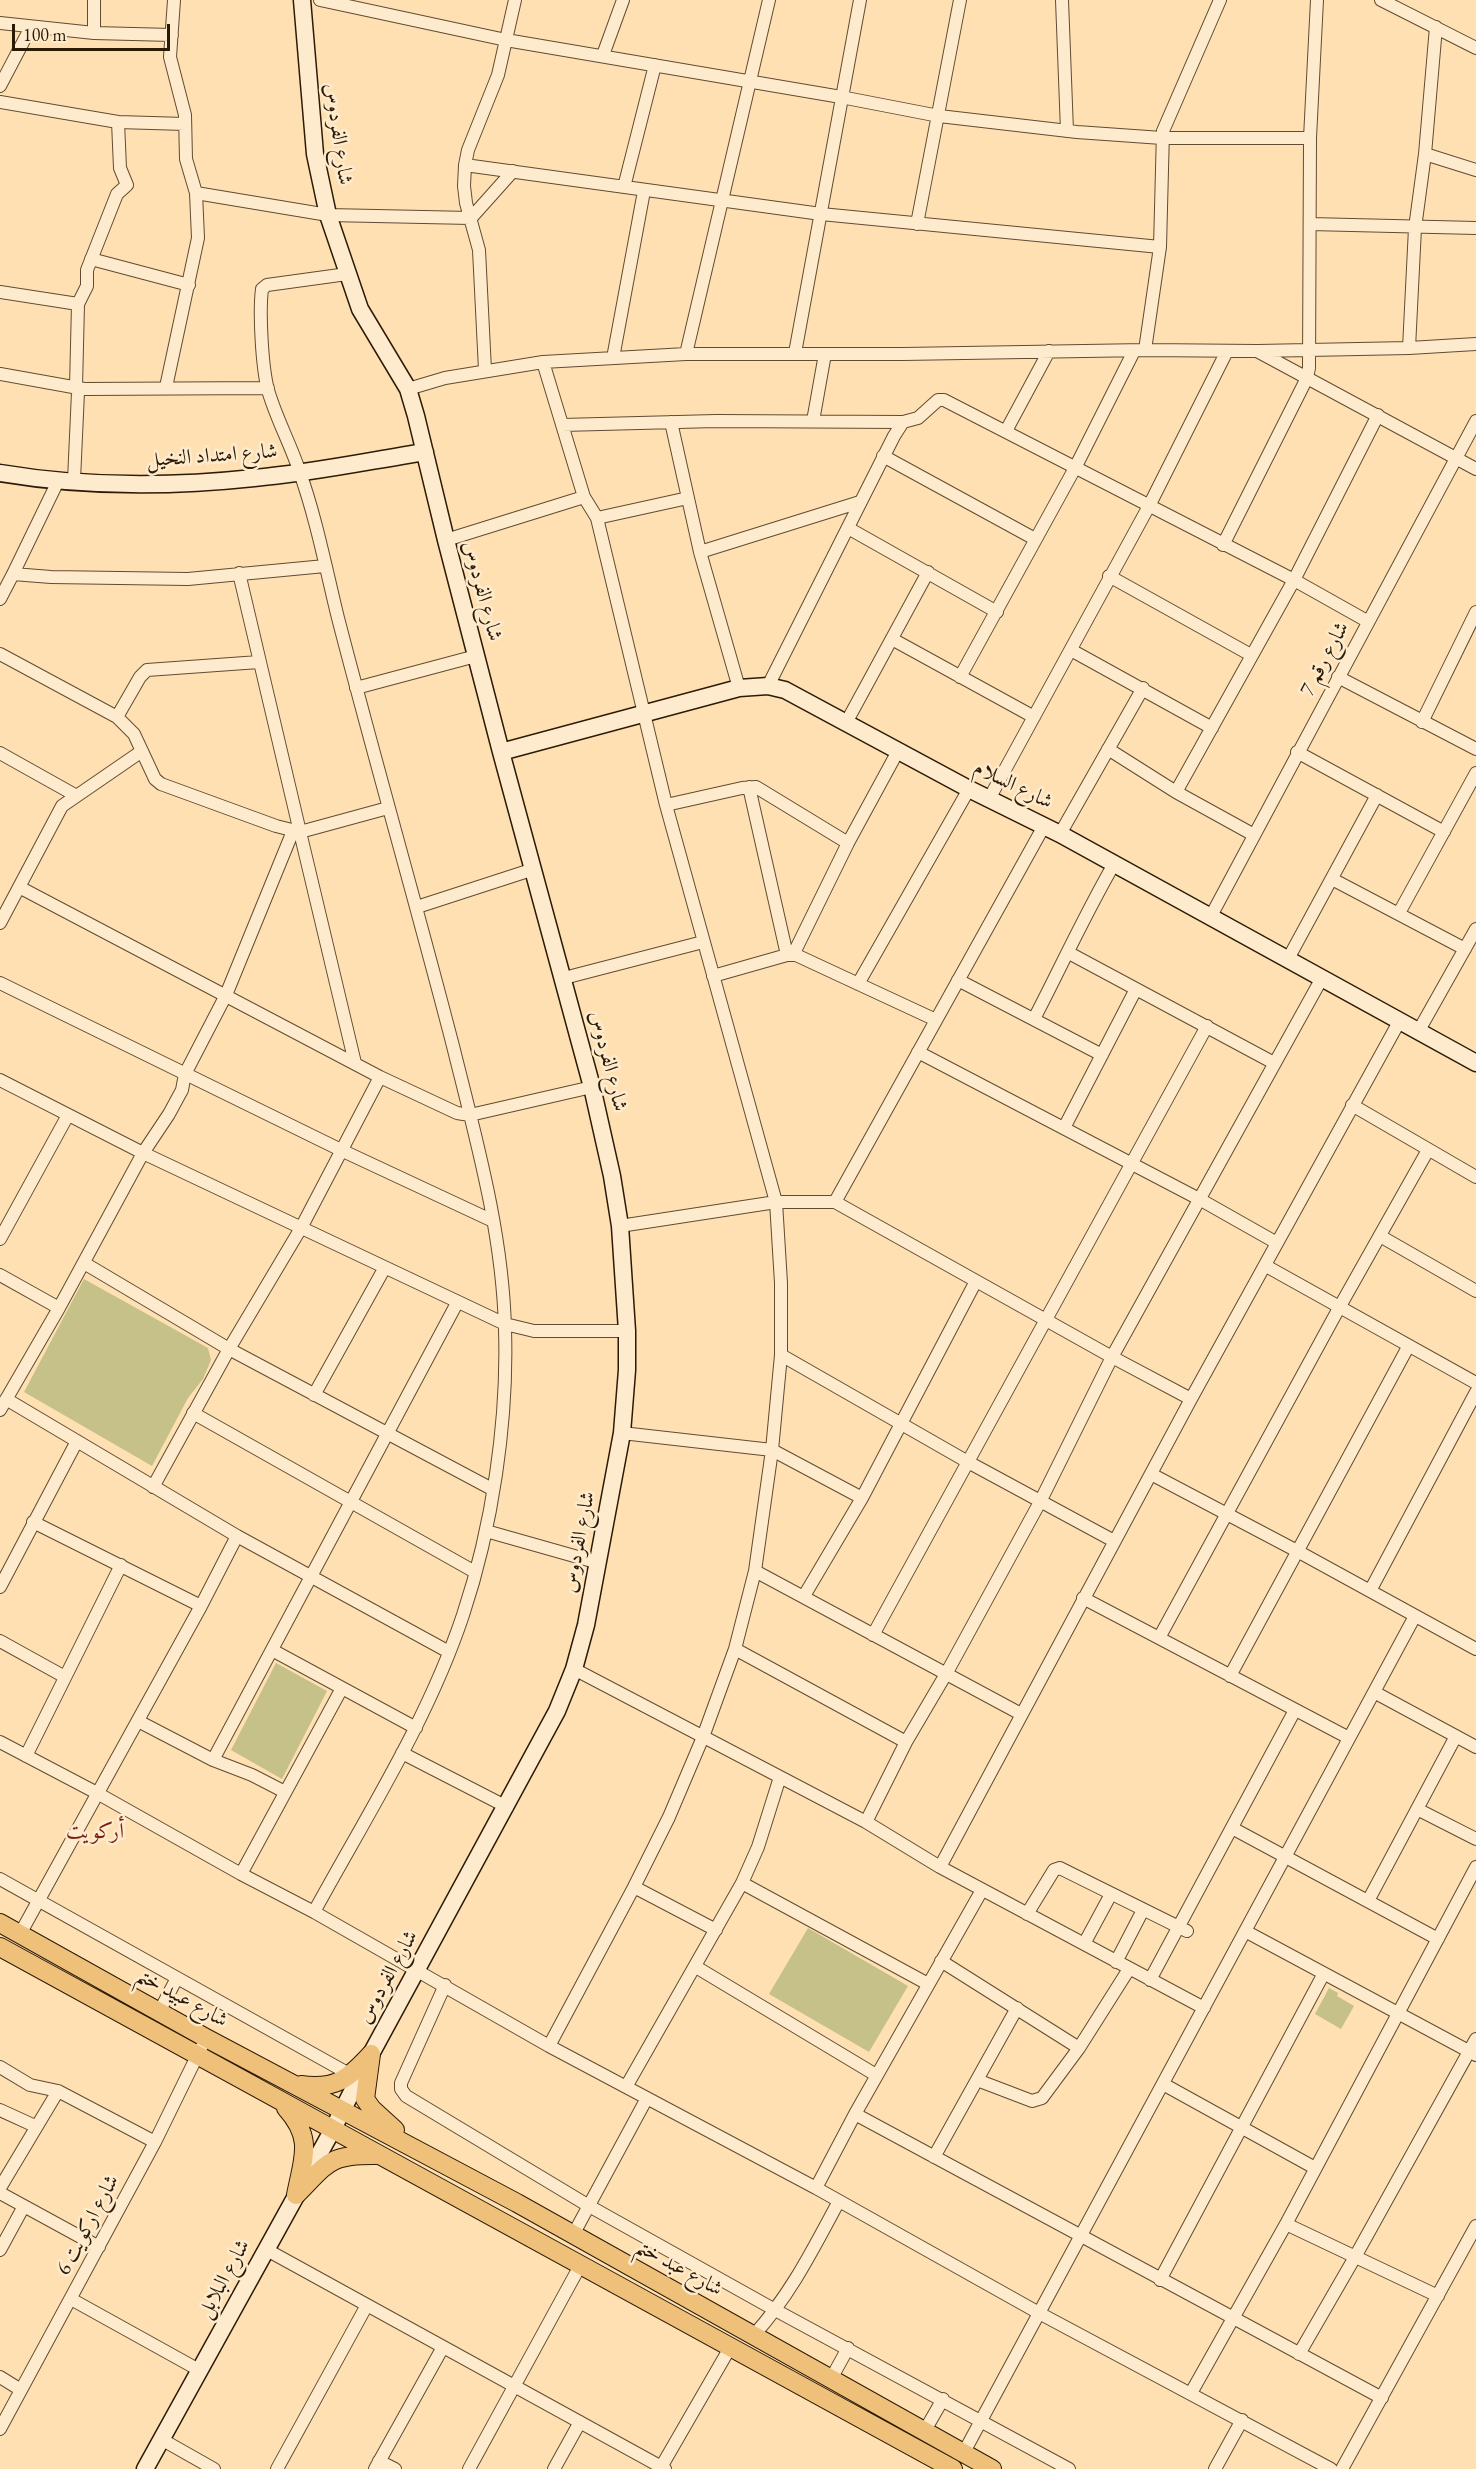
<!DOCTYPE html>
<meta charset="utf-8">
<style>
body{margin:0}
#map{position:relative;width:1476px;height:2469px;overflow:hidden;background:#fee0b3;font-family:"EB Garamond",serif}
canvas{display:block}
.scale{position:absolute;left:12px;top:24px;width:158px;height:27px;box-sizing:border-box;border:3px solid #2b1b05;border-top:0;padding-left:8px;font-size:18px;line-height:21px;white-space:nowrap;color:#2b1b05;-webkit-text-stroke:4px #feebce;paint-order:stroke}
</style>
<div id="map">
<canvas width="1476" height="2469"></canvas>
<div class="scale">100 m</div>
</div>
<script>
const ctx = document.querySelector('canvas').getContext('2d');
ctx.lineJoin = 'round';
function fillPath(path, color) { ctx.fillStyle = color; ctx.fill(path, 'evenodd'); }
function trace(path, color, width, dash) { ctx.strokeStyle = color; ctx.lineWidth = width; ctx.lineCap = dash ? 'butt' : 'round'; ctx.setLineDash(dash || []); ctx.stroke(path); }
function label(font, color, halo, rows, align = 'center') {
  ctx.font = font + ' "EB Garamond",Amiri,serif'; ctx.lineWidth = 5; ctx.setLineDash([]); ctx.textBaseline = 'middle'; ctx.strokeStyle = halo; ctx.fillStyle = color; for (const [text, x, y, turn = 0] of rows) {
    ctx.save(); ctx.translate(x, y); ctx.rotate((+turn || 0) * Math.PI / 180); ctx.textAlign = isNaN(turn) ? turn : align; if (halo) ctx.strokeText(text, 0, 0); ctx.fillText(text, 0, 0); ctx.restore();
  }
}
const green = new Path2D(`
 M84 1279 208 1348 211 1360 203 1379 188 1398 152 1466 24 1392Z
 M276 1663 327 1691 282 1779 231 1750Z
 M808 1928 908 1986 869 2052 769 1994Z
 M1329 1988 1338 1993 1337 1996 1354 2006 1341 2029 1315 2014Z`);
const street = new Path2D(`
 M320 0 506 40 841 97 939 116 1077 132 1162 138H1310
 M1062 0 1067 131
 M1381 0 1476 48
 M0 23 94 33 172 35
 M94 33V0
 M603 55 623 0
 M0 86 31 27
 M0 102 118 122 185 124
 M1425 154 1476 170
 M465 165 821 214 1160 247
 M624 187 655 65
 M196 193 328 215 471 218 513 171
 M917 224 960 0
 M1310 224 1476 228
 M91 259 189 285
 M0 292 78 304
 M1409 348 1415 228 1425 154 1436 27
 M1145 350 1160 247 1163 131 1220 0
 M1258 351 1409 348 1476 344
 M795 353 860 0
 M686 354 769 0
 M613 358 644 191
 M543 362 584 497 597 518 666 805 776 1202 781 1283V1355L772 1450 755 1571 735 1649 703 1737 669 1817 634 1887 549 2046
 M485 370 479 250 466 203 464 186 465 165 468 150 498 75 515 0
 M0 374 84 389 268 388
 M166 387 198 238 196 193 186 159 185 115 170 57 174 0
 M408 389 445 378 543 362 686 354H903L1145 350 1257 351 1476 469
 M813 421 825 354
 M671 422 700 552 739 688
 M562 425 716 421 903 422
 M1006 431 1049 351
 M883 456 1035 539
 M74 480 78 392 76 387 78 304 87 286V270L117 194 127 185 120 168 118 122
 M597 518 688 498
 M848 528 997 612
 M446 540 584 497
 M1223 545 1307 378 1309 368 1310 138 1317 0
 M700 552 860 502
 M13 574 59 479
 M1109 576 1251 655
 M0 599 13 574 51 577 188 579 325 566
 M892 639 1034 717
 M1071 650 1212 728
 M0 654 117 717 134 734 155 779 161 784 276 826 300 832 239 573
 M960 677 1075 468 1134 351
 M1338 677 1476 749
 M768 686 894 436 903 422 918 418 938 400H944L1294 580 1367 621
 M356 688 476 656
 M117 717 140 677 147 670 259 662
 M1422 722 1476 612
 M846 723 928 572
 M1108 749 1176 792 1254 835
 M1297 752 1444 832
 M0 753 75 795
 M749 787 787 955
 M1176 792 1294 580 1378 415
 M989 799 1149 506 1227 351
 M666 805 742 788 756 787 848 843
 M1060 834 1143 688
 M1332 879 1465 949
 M19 887 380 1077 457 1113 470 1115 592 1087
 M417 907 534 869
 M1399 913 1476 773
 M1211 916 1476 421
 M0 923 62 806 142 751
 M1069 953 1274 1063
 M793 955 848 843 898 751
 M1288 959 1377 795
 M713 976 787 955H796L936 1020
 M564 978 703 942
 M958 980 1102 1055
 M0 983 343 1151 493 1221
 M858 984 969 789
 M1034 1019C1061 967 1085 914 1114 864
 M1418 1032 1476 929
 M918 1052 1201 1200 1277 1243
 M355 1063 300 832 388 808
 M0 1080 143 1153 505 1324 534 1331H627
 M1352 1105 1476 1177
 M1064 1128 1136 989
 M835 1202 1044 826
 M620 1226 776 1202H835L1112 1357 1191 1399
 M1380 1236 1476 1291
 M0 1239 68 1115
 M84 1263 229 1349 492 1489
 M1266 1266 1476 1383
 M0 1275 59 1308
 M781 1355 968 1462 1114 1541
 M314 1395 384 1269
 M6 1399 237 1536 449 1652
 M0 1410 59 1308 143 1153 169 1114 182 1090 185 1074 226 995 293 831
 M193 1413 475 1572
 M622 1433 772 1450 862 1498
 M1151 1474 1299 1552 1476 1649
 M153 1487 229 1349 301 1228 380 1077
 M33 1522 201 1606
 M486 1531 599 1563
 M755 1571 1021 1714
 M0 1587 77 1441
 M1370 1591 1476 1392
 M804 1596 862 1498 976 1281
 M1083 1598 1349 1738
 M873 1635 1207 1026
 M1159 1638 1339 1308 1428 1150
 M0 1641 65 1677
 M735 1649 906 1742
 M272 1650 416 1728
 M574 1669 866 1822 940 1867 1204 2008
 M1230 1676 1408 1347
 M1374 1692 1476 1747
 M138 1721 213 1760 252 1775 285 1792
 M0 1742 97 1793 241 1874 314 1912 549 2046 816 2188 1039 2313 1331 2469
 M402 1753 507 1807
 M26 1756 121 1565
 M213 1760 457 1303
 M1417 1809 1476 1839
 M866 1822 906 1742 946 1674 1040 1502 1112 1357 1322 978
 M1232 1828 1438 1939
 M940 1867 1191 1399 1399 1022
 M241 1874 342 1688
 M0 1879 351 2075
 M742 1883 928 1984
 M634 1887 716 1930
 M1368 1901 1456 1736
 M314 1912C367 1815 428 1720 463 1615 492 1528 508 1422 505 1330 503 1234 476 1139 453 1046 416 903 375 761 338 618 326 569 316 517 299 470 290 443 276 418 268 390 262 367 259 313 262 289L267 285 347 274
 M1027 1914 1054 1870 1060 1868 1187 1931
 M1245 1931 1476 2055
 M20 1934 201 1606 237 1536
 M1084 1944 1111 1894
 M941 1961 1079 2048
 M1116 1962 1143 1910
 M696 1967 876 2075
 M1150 1980 1295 1710
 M445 1985 401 2083V2089L406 2096 589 2206 777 2311 1069 2469
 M159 2012 177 1978
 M0 2067 30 2085 58 2091 155 2142
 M977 2080 1032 2101 1042 2098 1079 2048 1129 1969
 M1163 2084 1315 2168
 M626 2087 742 1883 758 1847 780 1777
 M0 2110 35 2126
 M855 2114 1382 2398
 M934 2157 1017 2008
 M0 2188 58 2091
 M816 2188 855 2114 982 1890
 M0 2193 99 2247
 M1286 2224 1438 2296
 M573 2235 647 2098
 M0 2250 24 2206
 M267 2250 665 2469
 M1160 2280 1323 1975
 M71 2299 199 2370
 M754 2335C791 2294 813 2249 839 2201
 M1299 2354 1355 2257 1476 2039
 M0 2377 21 2390
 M831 2379 848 2348
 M1191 2393 1286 2224 1476 1867
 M0 2429 155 2142 201 2048
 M924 2432 943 2399
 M161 2439 214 2469
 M963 2454 1415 1616
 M379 2461 395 2469
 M277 2469 367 2305
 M375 2469 443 2347
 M469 2469 581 2264
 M554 2469 580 2422
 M660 2469 731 2346
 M1215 2469 1242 2420
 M1342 2469 1476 2226`);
const secondary = new Path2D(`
 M0 473C83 487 170 487 254 478 312 473 368 461 425 452
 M501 752 739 688 768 686 785 690 969 789 1060 834 1476 1063
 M145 2469 333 2129 371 2054 557 1711 574 1669 586 1625 622 1433 627 1370V1331L620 1226 612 1176 592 1087 501 752 446 540 416 416 408 389 360 309 328 215 315 154 302 0`);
const primary = new Path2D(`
 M0 1923 206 2038 517 2203 992 2469
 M0 1947 953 2469
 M371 2054 365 2099 372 2109 395 2130
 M301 2085C336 2090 349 2078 371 2054
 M286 2108C314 2139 303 2158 296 2195
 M296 2195C329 2162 329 2154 378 2155`);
const streetNames = [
 ["شارع الفردوس",338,134,82],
 ["شارع امتداد النخيل",212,456,-4],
 ["شارع الفردوس",482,591,75],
 ["شارع رقم 7",1325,659,-62],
 ["شارع السلام",1013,785,26],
 ["شارع الفردوس",608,1061,76],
 ["شارع الفردوس",579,1542,-79],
 ["شارع الفردوس",388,1977,-61],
 ["شارع عبيد ختم",182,1998,29],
 ["شارع اركويت 6",88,2225,-62],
 ["شارع عبد ختم",679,2268,29],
 ["شارع البلابل",224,2279,-61]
];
const neighbourhoodNames = [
 ["أركويت",95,1832]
];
fillPath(green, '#c6c188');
trace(street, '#604c30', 14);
trace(secondary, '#2b1b05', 19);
trace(primary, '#2b1b05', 20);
trace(street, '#feebce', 12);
trace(secondary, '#feebce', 16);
trace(primary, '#efc07a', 18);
label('21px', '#2b1b05', '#feebce', streetNames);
label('22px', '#7a1f14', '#feebce', neighbourhoodNames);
</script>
